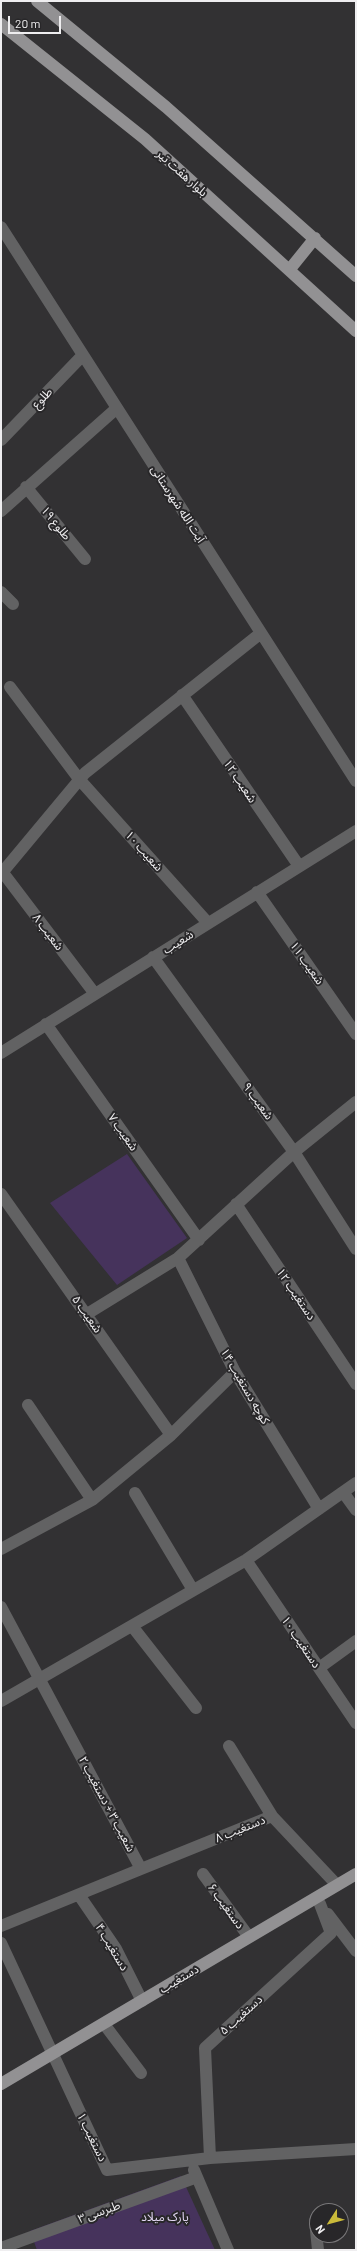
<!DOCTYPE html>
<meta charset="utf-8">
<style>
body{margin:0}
#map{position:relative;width:357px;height:2251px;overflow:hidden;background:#323133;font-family:Barlow,sans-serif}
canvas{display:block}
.frame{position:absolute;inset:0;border:2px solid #efeef0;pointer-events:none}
.north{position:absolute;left:309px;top:2203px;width:40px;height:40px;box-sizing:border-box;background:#282729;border:1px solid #787779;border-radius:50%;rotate:234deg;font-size:11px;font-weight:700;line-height:16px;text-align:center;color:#efeef0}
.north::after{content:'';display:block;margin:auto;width:14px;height:18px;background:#caba3a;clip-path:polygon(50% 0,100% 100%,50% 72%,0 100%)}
.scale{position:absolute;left:8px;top:16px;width:53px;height:18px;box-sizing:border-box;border:2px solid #efeef0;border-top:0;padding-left:5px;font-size:12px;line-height:14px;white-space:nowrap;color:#efeef0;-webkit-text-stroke:3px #282729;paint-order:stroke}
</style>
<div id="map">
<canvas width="357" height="2251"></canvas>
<div class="frame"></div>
<div class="north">N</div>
<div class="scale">20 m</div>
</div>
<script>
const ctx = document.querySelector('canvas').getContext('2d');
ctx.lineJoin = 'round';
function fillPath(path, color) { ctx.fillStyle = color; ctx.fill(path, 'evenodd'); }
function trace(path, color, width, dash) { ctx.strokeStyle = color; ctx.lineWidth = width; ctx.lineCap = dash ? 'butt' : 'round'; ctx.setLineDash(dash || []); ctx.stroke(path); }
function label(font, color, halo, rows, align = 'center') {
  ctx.font = font + ' Barlow,"Noto Sans Arabic",sans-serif'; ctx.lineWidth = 4; ctx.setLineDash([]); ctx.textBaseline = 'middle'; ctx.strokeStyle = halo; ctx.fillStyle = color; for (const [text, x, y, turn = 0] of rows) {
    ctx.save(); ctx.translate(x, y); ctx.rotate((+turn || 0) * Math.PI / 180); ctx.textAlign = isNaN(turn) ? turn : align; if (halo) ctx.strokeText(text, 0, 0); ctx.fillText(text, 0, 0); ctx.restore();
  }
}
const green = new Path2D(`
 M127 1154 187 1238 117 1285 50 1203Z
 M181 2176 215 2250H37L30 2231Z`);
const minor = new Path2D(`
 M1 227 356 781
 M1 440 83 355
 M26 487 85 559
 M1 511 117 408
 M1 592 13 604
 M10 687 79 779 208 923
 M182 695 299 866
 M1 870 95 994
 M1 874 85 773 261 633
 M257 892 356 1034
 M153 957 294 1152 356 1249
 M46 1024 199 1240
 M1 1053 356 831
 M1 1194 171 1435
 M236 1204 356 1384
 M178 1258 235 1372 319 1509
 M87 1314 178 1258 294 1152 356 1102
 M28 1405 92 1500
 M343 1492 356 1510
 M135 1493 193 1590
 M1 1549 92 1500 171 1435 235 1372
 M246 1560 356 1723
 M1 1607 141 1869 1 1926
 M132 1626 196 1708
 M319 1668 356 1641
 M1 1701 246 1560 356 1483
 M229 1746 272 1816
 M141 1869 272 1816 337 1885
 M203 1874 249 1937
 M79 1895 116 1949 142 2001
 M328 1914 356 1951
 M1 1943 107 2170 210 2158 356 2149
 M104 2024 141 2073
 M210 2158 205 2048 331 1933 320 1904 316 1898
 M194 2170 228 2250
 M315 2221 318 2250
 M1 2248 197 2177`);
const major = new Path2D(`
 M37 1 166 107 356 276
 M1 24 145 139 356 331
 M290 269 315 238
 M1 2084 356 1874`);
const streetNames = [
 ["بلوار هفت تیر",182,173,42],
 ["طلوع",42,398,-46],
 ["آیت الله شهرستانی",178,504,57],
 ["طلوع ۱۹",56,523,51],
 ["شعیب ۱۲",240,781,56],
 ["شعیب ۱۰",144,851,48],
 ["شعیب ۸",48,932,53],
 ["شعیب",178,942,-32],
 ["شعیب ۱۱",307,963,55],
 ["شعیب ۹",258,1101,54],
 ["شعیب ۷",123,1132,55],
 ["دستغیب ۱۲",296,1294,56],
 ["شعیب ۵",87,1314,55],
 ["کوچه دستغیب ۱۴",245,1386,60],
 ["دستغیب ۱۰",301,1642,56],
 ["شعیب ۳ + دستغیب ۲",107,1804,62],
 ["دستغیب ۸",240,1829,-22],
 ["دستغیب ۶",226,1906,54],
 ["دستغیب ۴",112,1947,59],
 ["دستغیب",179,1979,-31],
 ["دستغیب ۵",241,2015,-42],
 ["دستغیب ۱",92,2137,64],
 ["طبرسی ۳",99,2212,-20]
];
const parkNames = [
 ["پارک میلاد",165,2217]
];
fillPath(green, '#46335c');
trace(minor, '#626263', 12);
trace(major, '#929193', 12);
label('12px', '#efeef0', '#282729', streetNames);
label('12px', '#e3d7f4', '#282729', parkNames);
</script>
